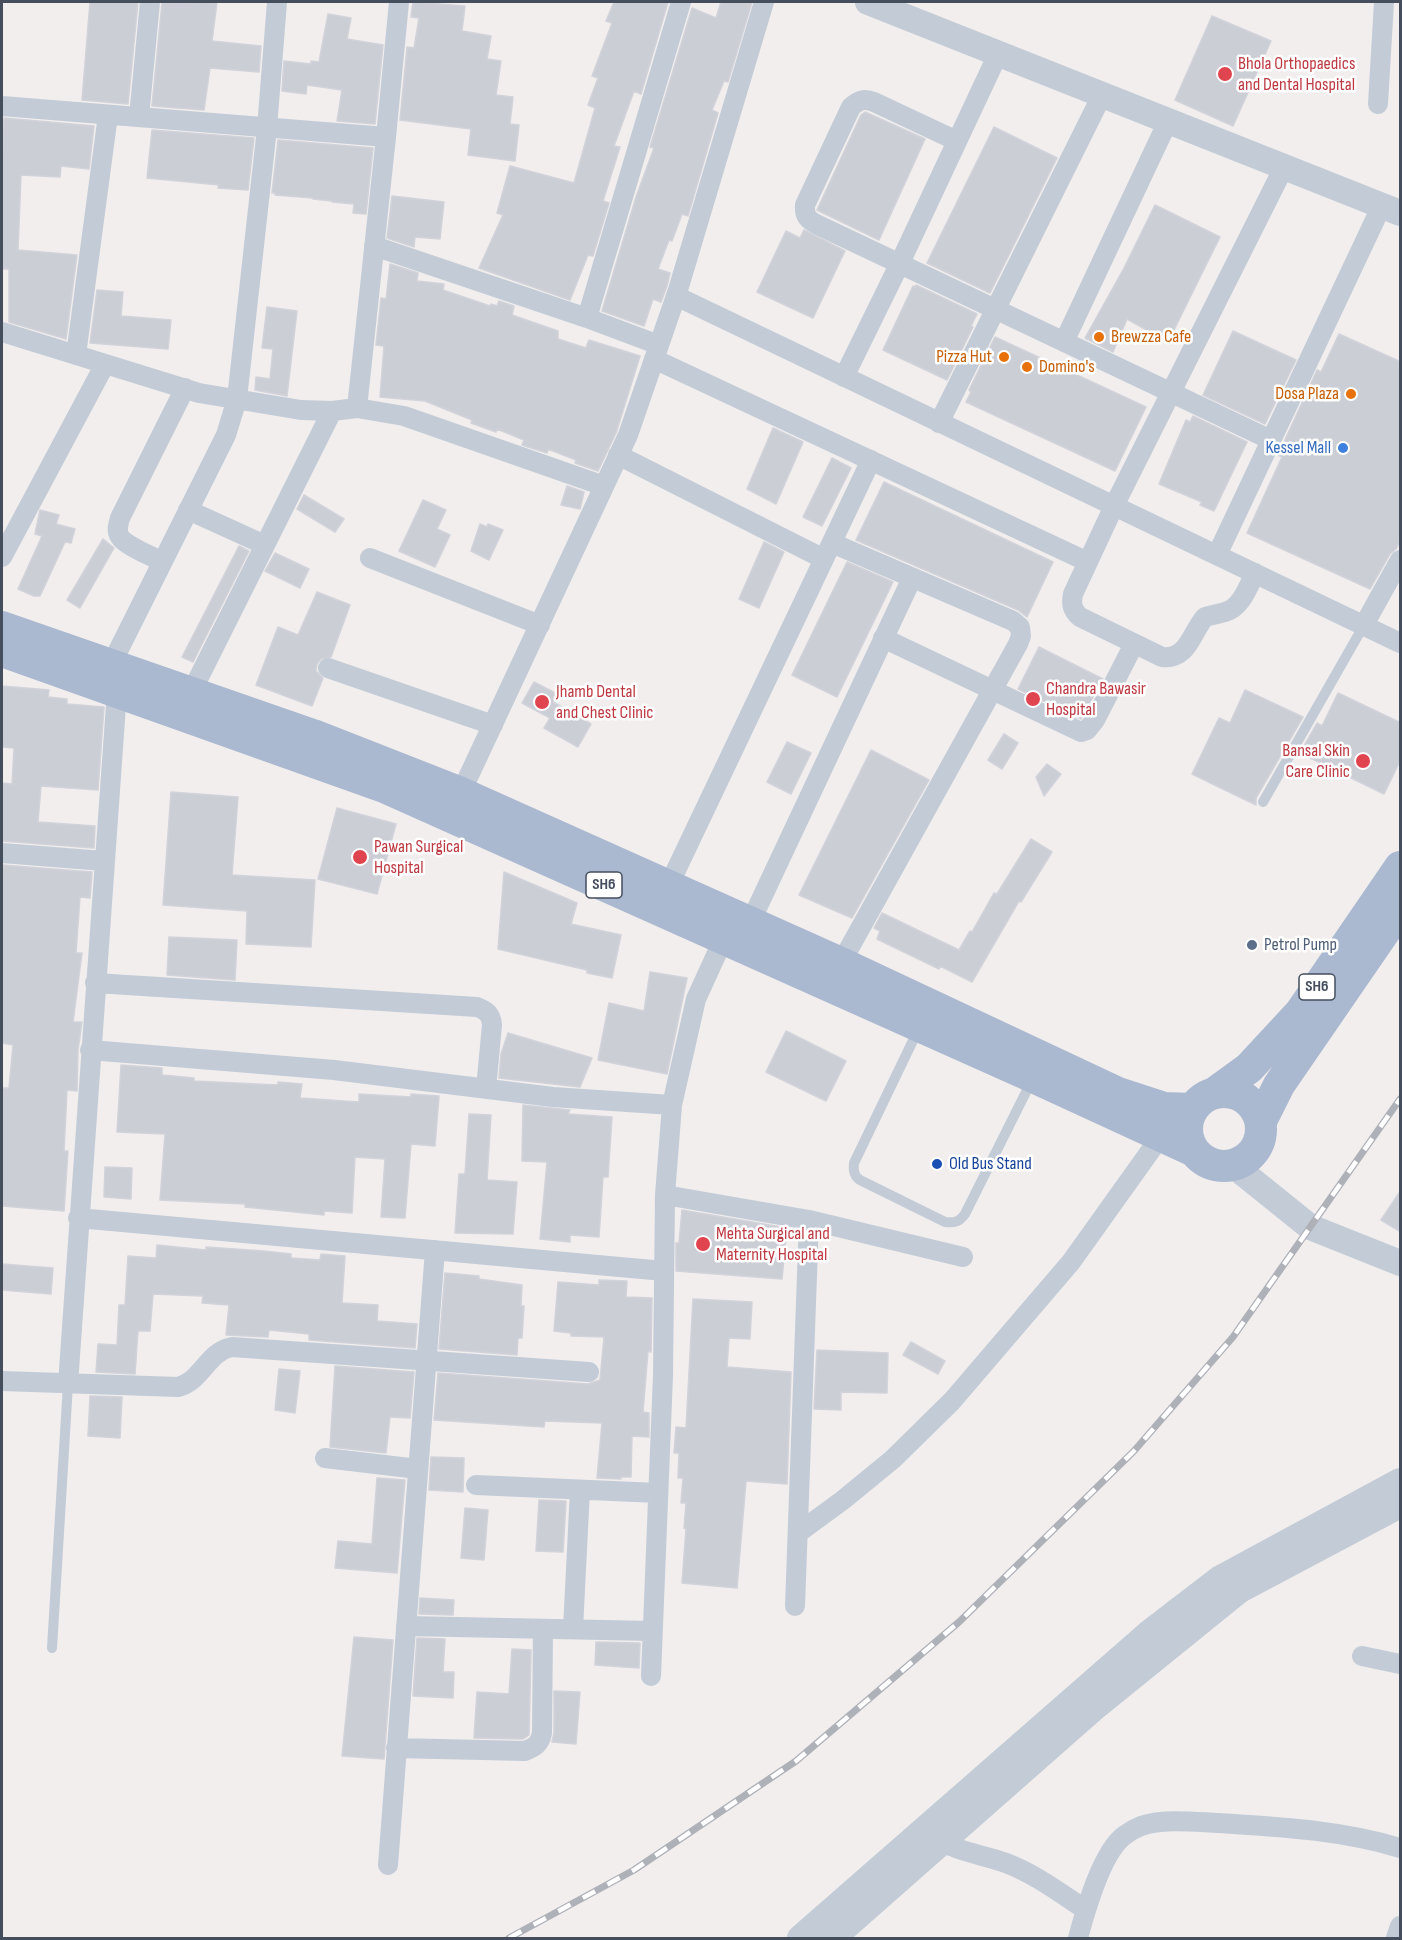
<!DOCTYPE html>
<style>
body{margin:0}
#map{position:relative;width:1402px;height:1940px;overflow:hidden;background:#f1eeed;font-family:"Sofia Sans Condensed",sans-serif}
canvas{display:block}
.frame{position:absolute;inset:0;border:3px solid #444e5d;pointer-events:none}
</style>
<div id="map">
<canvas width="1402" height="1940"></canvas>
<div class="frame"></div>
</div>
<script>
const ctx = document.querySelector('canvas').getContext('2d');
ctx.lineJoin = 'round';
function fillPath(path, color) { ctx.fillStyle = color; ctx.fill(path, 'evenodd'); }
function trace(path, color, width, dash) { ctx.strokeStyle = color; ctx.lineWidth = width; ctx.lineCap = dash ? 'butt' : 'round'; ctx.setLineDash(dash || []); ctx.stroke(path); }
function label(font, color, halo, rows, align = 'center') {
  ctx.font = font + ' "Sofia Sans Condensed",sans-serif'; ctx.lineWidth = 5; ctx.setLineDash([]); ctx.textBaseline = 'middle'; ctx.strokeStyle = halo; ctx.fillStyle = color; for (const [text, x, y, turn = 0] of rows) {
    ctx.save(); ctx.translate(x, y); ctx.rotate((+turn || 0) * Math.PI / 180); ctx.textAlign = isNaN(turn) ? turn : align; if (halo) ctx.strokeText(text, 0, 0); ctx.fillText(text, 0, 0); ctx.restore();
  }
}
const building = new Path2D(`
 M90 2H138L128 104 82 100Z
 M413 2 465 6 462 31 491 36 487 59 501 61 496 95 513 97 510 124 519 125 515 161 468 155 471 129 400 120 407 48V47L414 48 419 18 411 17Z
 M614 2H668L641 94 634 91 614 146 620 147 603 201 609 203 593 256 588 255 570 300 479 268 503 215 497 213 510 166 574 183 595 108 588 105 598 78 592 76 612 23 606 21Z
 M721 2H752L728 82 724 81 712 110 718 113 688 216 682 214 672 241 669 240 658 269 670 273 667 286 661 302 653 299 644 326 602 311 636 197 654 148 650 147 692 8 716 18Z
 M162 3 217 2 212 41 261 46 259 72 210 68 204 110 152 106Z
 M328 14 351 18 347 39 383 45 375 124 337 121 342 90 307 85 306 94 282 91 284 61 311 64V61L319 62Z
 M1212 16 1271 41 1233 126 1175 100Z
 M865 112 925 139 879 240 817 210 861 115Z
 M4 118 94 126 89 169 61 166 60 177 21 175 18 250 77 255 66 339 9 322V269H2V155Z
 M994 127 1057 158 990 293 927 263Z
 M152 130 254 138 248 190 218 188 219 185 147 178Z
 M278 140 373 148 366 214 353 213 354 204 332 202V201L313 199V198L275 195V193H272Z
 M392 196 444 202 440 239 415 237 414 247 387 238Z
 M1155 205 1220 237 1168 342 1127 319 1113 352 1085 338 1124 268Z
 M804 230 845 251 813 318 757 292 786 231 800 238Z
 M390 264 418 273 417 281 444 284 443 290 490 306 491 304 497 306 499 301 514 306 512 315 558 331V339L586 348 589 340 640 356 616 433 598 471 575 463 576 460 548 449 547 453 522 445 524 440 497 429 496 432 471 423 472 420 425 401 380 397 384 346 376 345 381 298 386 299Z
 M916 285 977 314 971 326 973 327 947 380 883 350 913 286 915 287Z
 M97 290 123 292 121 316 171 320 168 349 90 343Z
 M267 307 297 311 287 396 255 390 256 377 270 379 273 349 262 348Z
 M1233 331 1296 360 1265 424 1203 395Z
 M1339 334 1401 362V539L1396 549 1390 554 1370 589 1247 533 1282 457 1278 455 1317 370 1321 372Z
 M995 337 1146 407 1115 471 966 402 971 392 969 390Z
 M1193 416 1247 442 1214 511 1200 505 1202 502 1159 484 1186 420 1190 422Z
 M773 428 803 442 776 504 747 489Z
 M832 458 851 468 822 526 803 517Z
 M884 482 1053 562 1027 617 1018 610 856 540Z
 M567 486 584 492 580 509 561 505Z
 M304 495 344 519 335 532 297 509Z
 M423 500 446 510 437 529 450 535 435 567 399 551Z
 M40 510 59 515 56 524 75 529 71 543 65 542 40 596H34L18 589 42 536 35 534Z
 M480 524 487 527 488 524 503 530 489 560 471 551Z
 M103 539 114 548 80 608 67 600Z
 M764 542 784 552 759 608 739 599Z
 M239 546 249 551 193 662 182 657Z
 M275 553 309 569 300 588 265 571Z
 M847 562 893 582 837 697 792 675Z
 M317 592 350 605 331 657 321 659 317 664 316 671 323 678 312 706 256 685 278 627 298 635Z
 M1039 647 1103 679 1081 719 1018 689Z
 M534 682 557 694 553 702 591 724 578 747 544 728 550 718 522 703Z
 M2 686 49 690 48 697 67 699V704L104 707 98 790 41 786 38 822 95 826 94 848 2 841V783L12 784 14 748 2 747Z
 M1245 690 1303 717 1256 798V805L1192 774 1219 718 1230 723Z
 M1338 693 1401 723V759L1384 794 1300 753 1317 723 1322 726Z
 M1004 734 1018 743 1002 769 988 760Z
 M787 742 811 753 791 794 767 782Z
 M871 750 929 780 852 918 799 895Z
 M1047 764 1061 774 1044 796 1036 777Z
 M171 792 238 797 232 875 315 880 311 947 246 944 247 911 163 905Z
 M337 808 396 824 377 894 318 879Z
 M1031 839 1052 852 1021 902 1019 901 972 982 940 966 939 969 877 939 880 931 874 928 882 913 959 950 970 931 972 932 994 893 997 894Z
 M2 865 92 872 90 898 80 897 76 953H82L73 1022H82L78 1050 77 1091 67 1090 64 1151H68L64 1211 2 1206V1088H9L13 1045 2 1043Z
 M504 872 577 903 571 924 621 935 612 978 587 973V970L498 949Z
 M169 937 237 940 235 980 167 975Z
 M650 972 687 978 667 1074 598 1060 609 1003 644 1011Z
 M786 1031 846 1061 826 1101 766 1072Z
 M508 1033 592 1058 580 1087 499 1078 501 1054Z
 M121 1065 162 1068V1075L194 1078V1081L278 1085V1082L302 1084 300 1098 359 1102V1094L411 1097V1094L439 1096 435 1146 411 1144 405 1218 381 1217 385 1159 355 1157 352 1213 324 1211V1215L245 1207V1204L160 1200 165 1134 117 1132Z
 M523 1105 570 1110 568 1114 612 1117 608 1177H603L599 1237 570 1235V1242L540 1239 547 1162 522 1161Z
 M469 1114 491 1115 487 1180 517 1182 513 1234 455 1233 459 1174H465Z
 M105 1167 132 1168 131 1199 104 1197Z
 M1401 1190V1232L1381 1220Z
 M682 1210 787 1228 782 1279 676 1271V1243H679Z
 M157 1245 206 1250V1247L264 1251 291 1254V1258L320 1260 321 1254 345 1256 342 1303 378 1305 377 1321 417 1324 415 1348 309 1340V1334L269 1330 268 1337 226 1335 229 1305 202 1303 203 1296 153 1294 150 1331H138L135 1374 96 1372 98 1344 117 1345 119 1305H125L128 1256 156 1258Z
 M2 1264 53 1268 51 1294 2 1290Z
 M445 1273 479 1276V1279L522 1285 521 1306H524L522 1338H518L517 1355 439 1349Z
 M599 1280 627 1281 626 1297 652 1298 651 1352 648 1351 643 1412 649 1413V1437L632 1436 631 1477H621V1479L597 1478 602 1423 545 1421 544 1427 434 1420 438 1373 588 1384 600 1380 604 1337 571 1336V1333L554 1331 558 1282 599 1285Z
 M693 1299 752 1302 750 1339 729 1338 727 1367 791 1372 787 1484 746 1481 737 1588 682 1583 686 1529 684 1528 686 1503H681L683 1478H678L679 1453H674L676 1427 686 1428Z
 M911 1342 945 1361 938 1374 903 1355Z
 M817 1350 888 1353 887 1393 841 1392V1410L814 1409Z
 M335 1366 414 1372 410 1418 390 1417 386 1453 330 1447Z
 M279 1369 300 1371 295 1413 275 1410Z
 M90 1396 122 1397 120 1438 88 1436Z
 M431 1457 464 1458 463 1492 429 1490Z
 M377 1478 405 1480 397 1573 335 1568 338 1541 372 1544Z
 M539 1500 566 1501 563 1552 536 1551Z
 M465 1508 488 1510 484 1560 461 1558Z
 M420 1598 454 1600 453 1615 419 1614Z
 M354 1637 393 1640 384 1759 342 1756Z
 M417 1638 445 1639 443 1672H454L453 1698 413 1696Z
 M596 1642 640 1643 639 1668 595 1665Z
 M512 1649 531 1650 529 1735 523 1739 474 1738 477 1692 509 1694Z
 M554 1691 580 1692 576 1744 552 1742 554 1733Z`);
const service = new Path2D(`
 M1263 802 1364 625
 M919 1028 854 1163C853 1171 854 1176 860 1180L945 1222C955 1223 959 1222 965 1214L1032 1080
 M52 1648 68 1384`);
const minor = new Path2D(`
 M1378 104 1384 2
 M2 106 386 137
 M139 117 150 2
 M957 141 874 102C864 98 859 100 851 107L805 205C804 216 808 220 818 225L1271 440
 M374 246 587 318 659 345
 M676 296 1400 643
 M587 318 681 2
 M2 332 199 393 301 410 332 411 357 408 404 416 604 486
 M1064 342 1168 121
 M76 355 108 115
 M654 359 1088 562
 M844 377 899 265 998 54
 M357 408 386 137 399 2
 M939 423 1102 95
 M618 455 824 559
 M188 510 265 545
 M832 543 1013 621 1020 627 1021 636 1018 644 841 963
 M1217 555 1382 205
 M2 557 105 364
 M370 558 540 625
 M162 562C152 556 126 546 120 537 116 531 118 525 120 518L185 388
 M1255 573C1248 587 1241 608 1225 612 1218 614 1212 615 1205 617 1191 633 1188 660 1162 657L1080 617C1072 610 1071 604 1073 594L1114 506 1284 167
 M1364 625 1400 560
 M883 638 1081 732 1087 730 1095 720 1134 644
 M111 665 226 435 237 399 267 128 277 2
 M328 668 493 725
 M191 693 332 411
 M457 801 628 435 678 290 764 2
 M2 853 104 861
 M668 887 871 460
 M750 923 912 578
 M95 983 477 1007C487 1011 491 1014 492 1025L486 1089
 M90 1050 334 1070 553 1097 672 1105
 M665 1195 809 1220 963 1257
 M78 1218 664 1271
 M2 1381 178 1387C202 1381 208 1351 232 1347L589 1372
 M68 1384 117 691
 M325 1458 418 1469
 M476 1485 658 1493
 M798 1533 843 1500 893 1459 952 1401 1071 1262 1161 1136
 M795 1606 809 1220
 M406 1626 652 1631
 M573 1629 580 1490
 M1362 1656 1400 1664
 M651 1676 663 1375 665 1195 672 1105 696 999 728 929
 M396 1748 525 1751C535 1747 540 1744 542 1733L543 1629
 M933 1836C955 1852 981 1854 1006 1863 1035 1874 1060 1893 1086 1910
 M388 1865 435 1250
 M1078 1938C1085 1912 1102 1851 1125 1835 1129 1832 1136 1828 1141 1826 1164 1818 1195 1822 1219 1823 1280 1827 1341 1830 1400 1848
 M1396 1938 1400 1926`);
const tertiary = new Path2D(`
 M868 2 1400 213
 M1233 1165 1310 1227 1400 1263
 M800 1938 1150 1632 1219 1579 1400 1481
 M833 1938 1093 1709 1240 1590 1400 1505`);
const primary = new Path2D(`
 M2 627 313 735 461 793 841 963 1118 1093 1164 1108 1192 1109
 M2 651 384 787 1033 1077 1194 1151
 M1187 1129a37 37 0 1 1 74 0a37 37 0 1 1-74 0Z
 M1216 1092 1249 1068 1300 1013 1400 867
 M1261 1121 1279 1085 1400 909`);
const rail = new Path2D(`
 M509 1938 634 1870 796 1761 959 1622 1134 1451 1233 1337 1400 1099`);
const markers = [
 [1225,74,8,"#e0444e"],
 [1099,337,6,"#e8710a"],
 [1004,357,6,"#e8710a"],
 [1027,367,6,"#e8710a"],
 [1351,394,6,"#e8710a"],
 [1343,448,6,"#3f7fe0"],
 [1033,699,8,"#e0444e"],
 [542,702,8,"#e0444e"],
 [1363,761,8,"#e0444e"],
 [360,857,8,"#e0444e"],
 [1252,945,6,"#5c6f8a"],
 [937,1164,6,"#1a4fb4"],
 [703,1244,8,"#e0444e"]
];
const shields = [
 [604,885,36],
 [1317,987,36]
];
const shieldNames = [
 ["SH6",604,885],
 ["SH6",1317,987]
];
const healthNames = [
 ["Bhola Orthopaedics",1238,64],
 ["and Dental Hospital",1238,85],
 ["Chandra Bawasir",1046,689],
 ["Hospital",1046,710],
 ["Jhamb Dental",556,692],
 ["and Chest Clinic",556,713],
 ["Bansal Skin",1350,751,"right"],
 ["Care Clinic",1350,772,"right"],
 ["Pawan Surgical",374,847],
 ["Hospital",374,868],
 ["Mehta Surgical and",716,1234],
 ["Maternity Hospital",716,1255]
];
const foodNames = [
 ["Brewzza Cafe",1111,337],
 ["Pizza Hut",992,357,"right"],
 ["Domino's",1039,367],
 ["Dosa Plaza",1339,394,"right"]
];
const shopNames = [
 ["Kessel Mall",1331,448]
];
const serviceNames = [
 ["Petrol Pump",1264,945]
];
const transitNames = [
 ["Old Bus Stand",949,1164]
];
fillPath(building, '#ccced6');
trace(building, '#d1d2da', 1.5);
trace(service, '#c2cbd6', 10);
trace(minor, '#c2cbd6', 20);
trace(tertiary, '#c2cbd6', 26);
trace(primary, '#aab8d0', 32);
trace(rail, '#afb1b9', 7);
trace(rail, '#fff', 4.5, [14]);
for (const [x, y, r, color] of markers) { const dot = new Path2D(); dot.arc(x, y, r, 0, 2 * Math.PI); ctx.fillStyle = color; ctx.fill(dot); trace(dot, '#fff', 2); }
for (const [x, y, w] of shields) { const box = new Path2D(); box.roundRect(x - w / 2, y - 13, w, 26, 4.5); ctx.fillStyle = '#fff'; ctx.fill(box); trace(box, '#444e5d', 1.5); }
label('bold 16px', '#444e5d', null, shieldNames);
label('18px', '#be3a42', '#fff', healthNames, 'left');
label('18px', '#c56008', '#fff', foodNames, 'left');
label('18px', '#366cbe', '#fff', shopNames, 'right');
label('18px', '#4e5e75', '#fff', serviceNames, 'left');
label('18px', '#164399', '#fff', transitNames, 'left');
</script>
